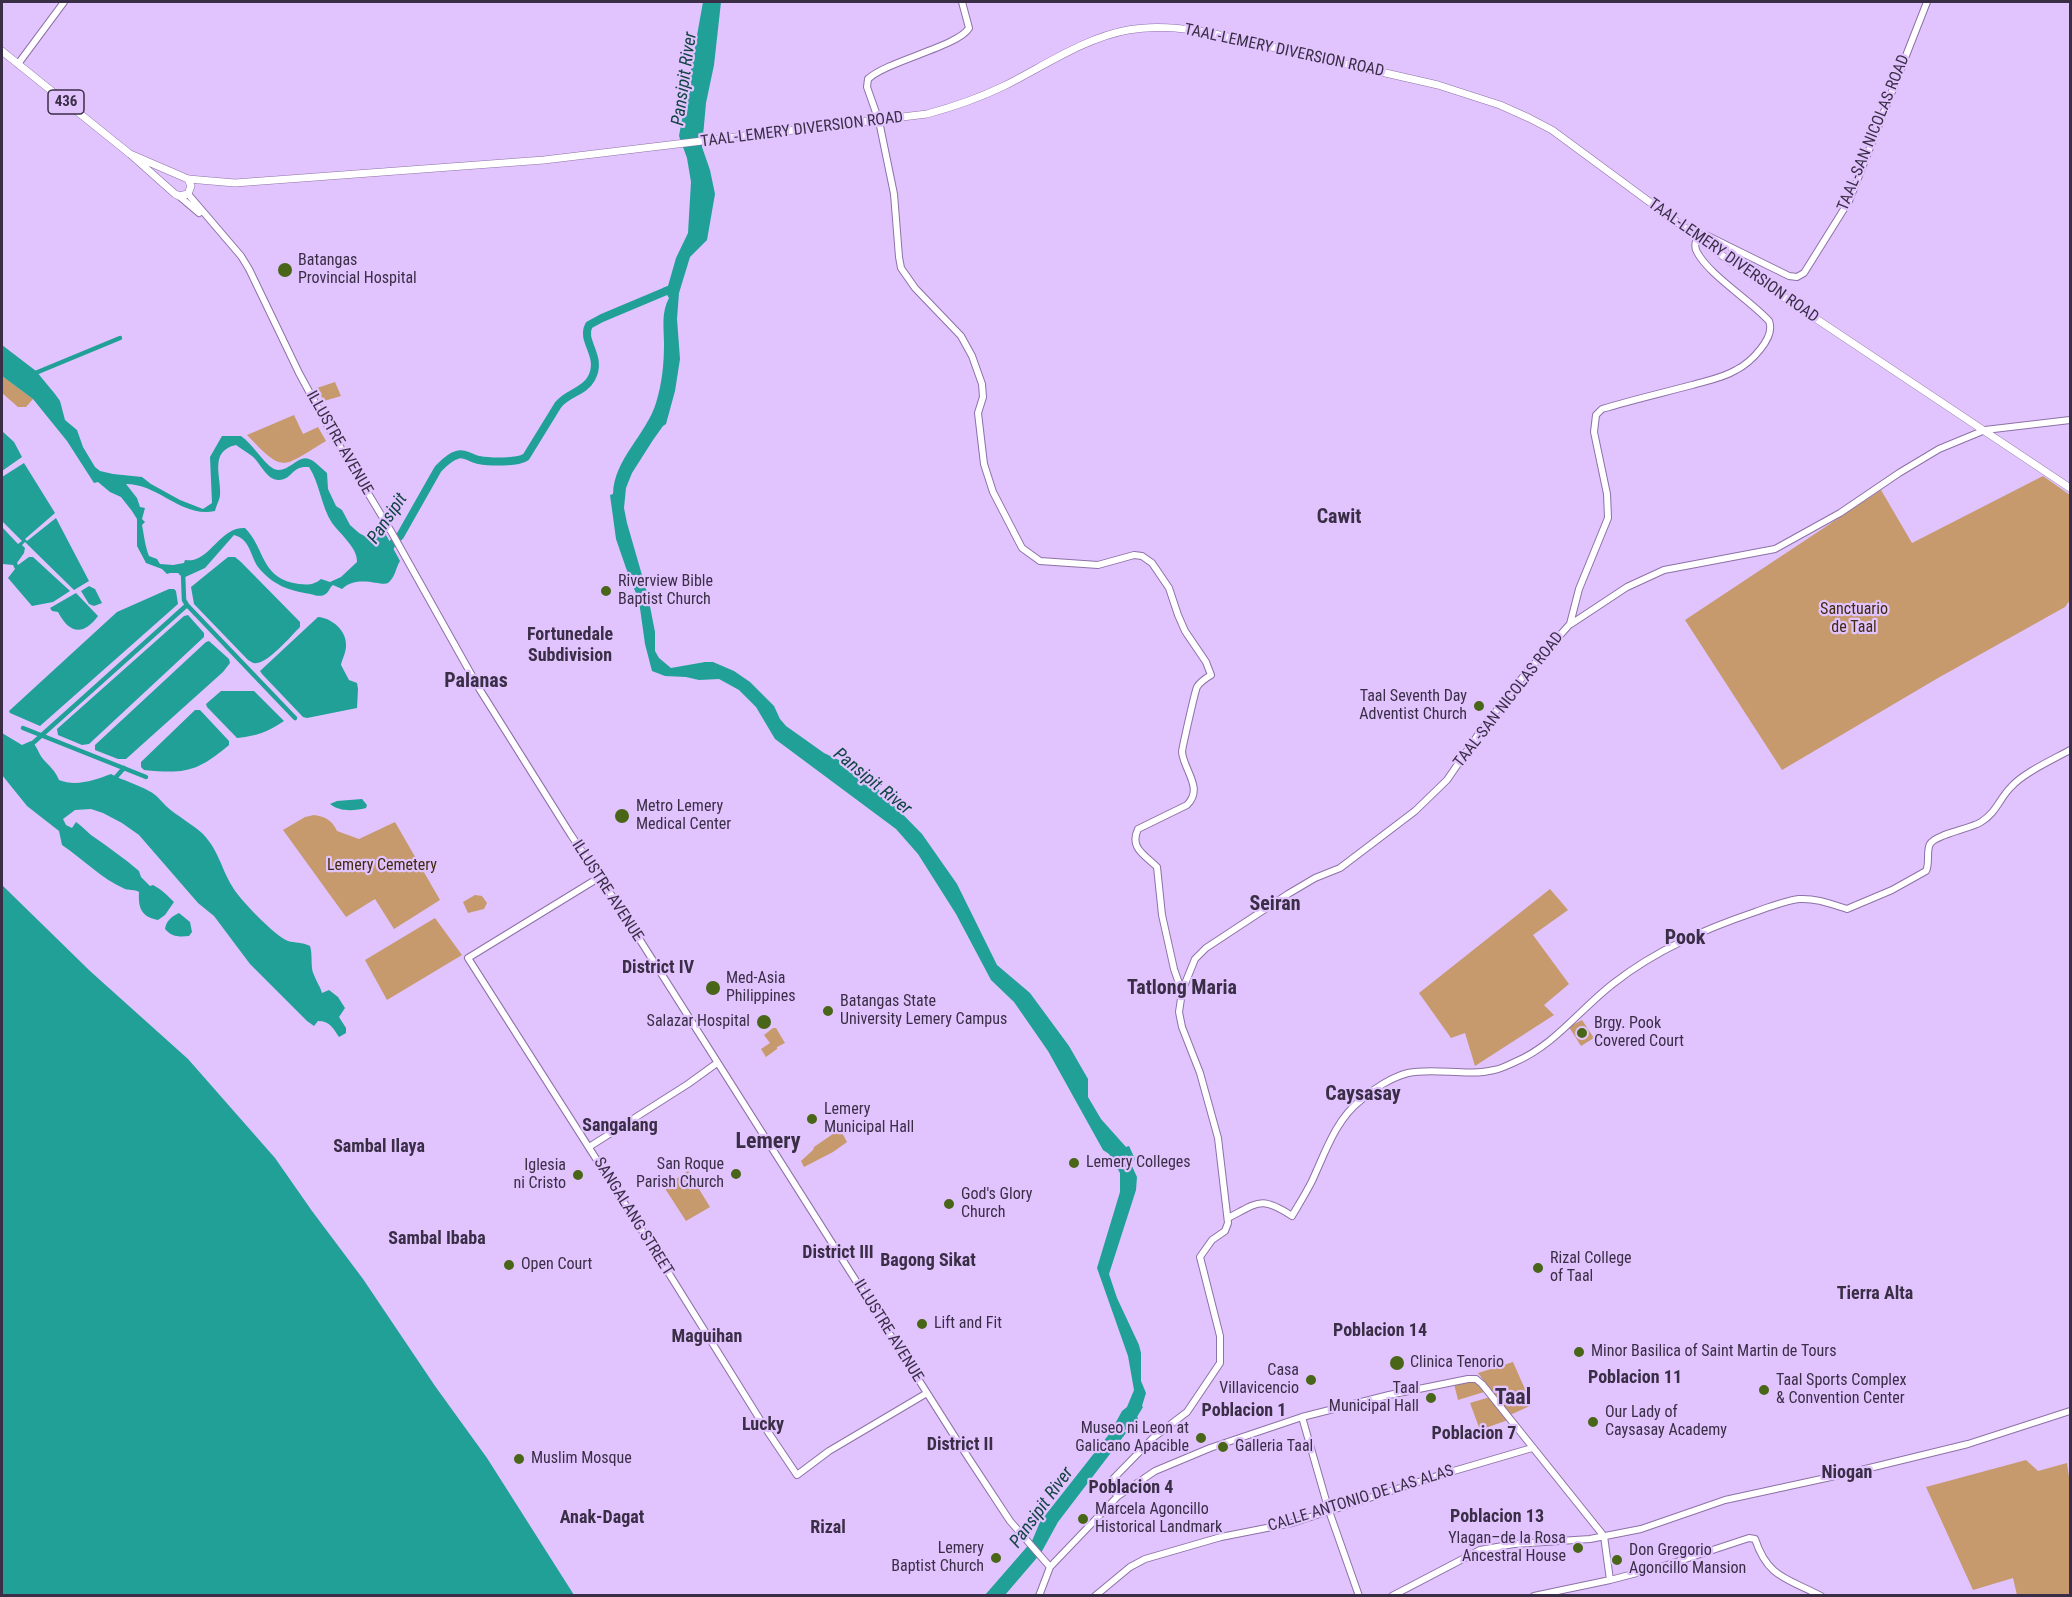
<!DOCTYPE html>
<meta charset="utf-8">
<style>
body{margin:0}
#map{position:relative;width:2072px;height:1597px;overflow:hidden;background:#e1c3fe;font-family:"Roboto Condensed",sans-serif}
canvas{display:block}
.frame{position:absolute;inset:0;border:3px solid #3a2e46;pointer-events:none}
</style>
<div id="map">
<canvas width="2072" height="1597"></canvas>
<div class="frame"></div>
</div>
<script>
const ctx = document.querySelector('canvas').getContext('2d');
ctx.lineJoin = 'round';
function fillPath(path, color) { ctx.fillStyle = color; ctx.fill(path, 'evenodd'); }
function trace(path, color, width, dash) { ctx.strokeStyle = color; ctx.lineWidth = width; ctx.lineCap = dash ? 'butt' : 'round'; ctx.setLineDash(dash || []); ctx.stroke(path); }
function label(font, color, halo, rows, align = 'center') {
  ctx.font = font + ' "Roboto Condensed",sans-serif'; ctx.lineWidth = 4.5; ctx.setLineDash([]); ctx.textBaseline = 'middle'; ctx.strokeStyle = halo; ctx.fillStyle = color; for (const [text, x, y, turn = 0] of rows) {
    ctx.save(); ctx.translate(x, y); ctx.rotate((+turn || 0) * Math.PI / 180); ctx.textAlign = isNaN(turn) ? turn : align; if (halo) ctx.strokeText(text, 0, 0); ctx.fillText(text, 0, 0); ctx.restore();
  }
}
const green = new Path2D(`
 M2 376 33 399 26 407H18L2 393Z
 M335 382 341 396 324 401 317 388Z
 M294 415 303 434 318 427 326 441C282 467 285 475 247 435Z
 M2043 476 2070 495V600L2065 607 1938 678 1782 770 1685 620 1881 490 1912 543Z
 M314 815C326 817 332 820 337 831L359 839 395 822 440 900 394 929 375 899 346 917 283 830 305 817Z
 M1550 889 1568 910 1533 935 1569 984 1544 1005 1554 1015 1475 1066 1465 1033 1451 1038 1419 993Z
 M475 895 482 896 487 903 484 909 468 913 463 902Z
 M435 918 462 955 387 1000 365 960Z
 M1582 1020 1594 1038 1581 1046 1569 1027Z
 M773 1028H776L785 1043 777 1047V1049L766 1057 761 1049 770 1043 764 1035Z
 M840 1129 847 1142 833 1152 804 1167 801 1161 813 1150 814 1147Z
 M688 1171 710 1207 686 1221 664 1187Z
 M1513 1362 1532 1405 1510 1415 1478 1373Z
 M1469 1381 1479 1384 1484 1392 1458 1400 1454 1384Z
 M1490 1397 1508 1420 1480 1430 1470 1403Z
 M2026 1460 2038 1471 2067 1463 2070 1484V1595H2017L2013 1578 1973 1590 1926 1487Z`);
const water = new Path2D(`
 M703 2H721L714 65 706 103 702 147 710 170 715 194 707 240 690 257 679 293 677 319 680 359 675 391 666 424 663 426 653 440 632 473 626 488 624 508 627 523 648 596 655 632V651L659 658 671 668 705 662H713L734 671 750 682 774 706 780 719 786 726 824 753 843 762 873 784 922 834 957 884 997 965 1030 993 1069 1046 1088 1079V1097L1101 1119 1126 1147 1129 1146 1135 1159 1131 1164 1137 1177 1136 1190 1109 1274 1117 1298 1139 1345 1141 1353V1381L1146 1393 1142 1406 1143 1407 1137 1417 1138 1418 1136 1423H1133L1124 1431 1126 1433 1058 1522 1041 1553 1005 1595H985L1032 1541 1040 1522 1110 1433 1122 1411 1127 1407 1134 1390 1128 1356 1097 1268 1120 1192V1173L1109 1154 1103 1150 1048 1051 1014 1002 991 980 956 914 918 854 896 829 775 739 756 707 739 690 719 679 699 680 686 677 665 676 652 671 645 644 639 601 626 568 616 539 610 495 613 494C614 459 646 435 656 403 662 384 664 364 664 344 664 327 661 313 669 298L663 288 668 286 676 258 688 233 691 182 687 158 679 136Z
 M2 345 36 371 55 394 60 401 65 420 77 430 83 447 95 467 100 471 113 474 142 477 151 484 180 500 203 509 212 503 210 457 222 436H241C253 444 263 463 274 469 287 475 298 454 309 459 315 461 321 468 327 473L328 489 336 506 342 510 350 525 359 533 368 538 385 533 400 561C396 567 395 578 388 583 382 587 358 574 342 589L333 585C329 588 329 593 324 595 319 597 315 595 310 594 288 590 274 586 258 567 250 555 250 539 234 535L205 568 183 578 178 573H170L167 574 162 569 146 563 137 546V519L132 511 121 497 110 492 98 482 94 483 67 441 33 399 2 376ZM236 445C241 449 247 452 252 456 261 463 268 485 284 479 294 475 293 466 309 467 320 484 321 506 332 523 340 534 358 548 357 562L341 577 330 582 321 579C314 585 308 585 299 584 260 579 266 549 245 528 223 527 213 553 196 559 192 561 189 560 185 560L184 563 173 565 160 564 157 559 149 556C145 546 144 535 142 525L145 522 142 519 145 508 140 507 137 498 126 484C159 484 181 518 215 511 216 506 219 501 220 496 222 478 208 451 236 445Z
 M2 431 14 442 22 457 2 471Z
 M24 463 55 513 25 539 27 541 56 518 89 581 74 590 25 542 22 545 25 548 24 553 17 563 18 565 29 557H33L70 591 53 602 32 606 8 578 15 569 13 565 3 564 2 568V527L18 544 22 541 2 521V477Z
 M228 557H235L241 562 300 622V627C291 636 269 662 257 663 253 664 252 662 248 660L194 604 191 587Z
 M89 586 95 589 102 603 94 606 89 604 81 591Z
 M169 589H174L176 591 178 604 40 726 10 713 9 711 117 612Z
 M76 593 98 616C84 635 70 635 58 612L52 611 50 608Z
 M188 615 204 633V637L89 744 82 745 58 735 57 729 184 616Z
 M318 617C332 618 347 631 346 646 346 653 342 659 341 665L349 680 357 683 358 689 357 708 307 718 303 717 262 674 260 671Z
 M209 641 229 659 230 663 223 672 126 759H118L95 750V745L206 642Z
 M221 691H254L284 721C268 732 256 736 237 738L207 707 206 704Z
 M195 710H200L229 741V745C197 772 185 774 144 770L141 767V762Z
 M2 733 22 745 31 741C38 747 38 753 43 759 49 766 55 770 59 780 76 787 95 780 111 774 124 781 137 784 149 791 157 795 160 800 166 806 177 816 192 824 203 834 219 851 221 868 232 886 239 899 275 936 288 941 295 943 302 942 310 946 313 955 310 968 314 975 316 981 320 986 322 993L329 990 338 997 345 1008 339 1017 346 1028V1033L339 1037C333 1028 330 1021 318 1021L314 1026 307 1021 250 964 214 916 198 903 139 835 122 823 103 813 91 809 75 810 63 819 66 825 72 828 76 822C82 826 86 831 91 835 108 847 124 858 139 871L141 877 150 886 153 885C161 889 168 896 174 902L165 915 158 920C141 917 138 907 139 892 134 889 130 891 125 889 102 879 83 859 62 845L59 831 27 806 2 775Z
 M362 799 367 805 366 808C354 811 340 812 330 804L337 801Z
 M2 885 90 971 188 1059 275 1158 312 1211 363 1279 435 1386 487 1458 574 1595H2Z
 M179 913 190 922 192 932 189 936C179 937 172 937 165 929 166 921 172 916 179 913Z`);
const canal = new Path2D(`
 M33 374 120 338
 M183 573 184 600 187 605 295 718
 M23 728 146 777
 M33 743 187 605
 M116 777 124 768`);
const river = new Path2D(`
 M387 554 391 545 400 536 438 469C443 464 449 457 457 455 464 452 472 459 479 460 489 462 518 463 526 457L558 405C567 393 584 392 591 379 604 356 580 342 589 325L602 318 671 289`);
const secondary = new Path2D(`
 M962 2 969 28C959 46 887 61 868 79L867 87 879 121 894 194 899 257 901 268 915 288 961 336 972 356 982 384 983 397 978 413 984 464 993 492 1022 548 1040 561 1098 565 1134 555 1142 556 1152 563 1169 588 1178 615 1185 631 1206 662 1211 675C1206 678 1200 682 1197 687 1195 691 1182 749 1182 752 1184 771 1204 788 1187 805L1138 829C1129 848 1145 855 1157 867L1162 915 1174 969 1182 992 1179 1012 1182 1027 1200 1073 1218 1138 1228 1223 1225 1231 1212 1240 1200 1257 1220 1336V1363L1187 1412 1154 1437 1111 1481 1110 1487 1118 1496
 M18 64 64 2
 M188 194 241 256 249 269 299 373 330 430 392 533 480 690 571 835 614 899 960 1445 1010 1521 1050 1567
 M179 196 199 213
 M1571 624 1627 587 1664 570 1775 549 1840 513 1899 473 1939 449 1985 430 2070 420
 M600 877 468 958 653 1248 764 1426 797 1475 829 1451 927 1393
 M1182 991 1195 959 1206 948 1288 894 1315 878 1340 868 1415 811 1447 780 1482 729 1526 673 1570 624 1579 589 1608 518 1607 494 1594 432 1596 415 1602 409C1632 400 1662 393 1692 385 1706 381 1723 378 1736 370 1750 363 1776 338 1769 321 1750 300 1709 275 1697 252 1694 247 1695 243 1697 238L1703 235 1708 236 1789 276 1797 277 1804 273 1849 201 1927 2
 M589 1147 688 1084 717 1063
 M1228 1218C1259 1202 1261 1196 1292 1216 1299 1204 1306 1193 1312 1181 1325 1153 1336 1119 1361 1100 1373 1089 1392 1077 1408 1073 1436 1067 1466 1077 1494 1070 1501 1069 1508 1065 1515 1062 1555 1045 1580 1009 1614 983 1656 950 1705 929 1755 912 1769 907 1784 901 1799 899 1816 898 1831 904 1847 909L1892 890 1926 871C1930 863 1926 851 1930 844 1936 834 1970 829 1981 822 1997 812 1999 799 2011 787 2023 773 2054 759 2070 750
 M1302 1417 1329 1511 1359 1596
 M1604 1536 1610 1580
 M1039 1596 1050 1567 1118 1496 1155 1471 1210 1448 1302 1417 1389 1395 1468 1379H1476L1482 1384 1603 1535
 M1095 1596 1130 1567 1145 1559 1221 1537 1292 1523 1440 1475 1532 1448
 M1392 1596 1480 1550 1514 1544 1590 1539 1641 1529 1725 1500 1849 1473 1968 1444 2070 1411
 M1534 1596 1610 1580 1664 1566 1749 1538 1755 1539C1768 1578 1787 1578 1821 1596`);
const primary = new Path2D(`
 M2 51 130 154 175 194 179 196 188 194 191 186 188 179
 M130 154 188 179 235 183 544 160 927 114C953 107 979 98 1004 86 1044 66 1084 38 1128 30 1154 25 1180 28 1206 32L1438 85 1500 105 1529 118 1552 130 1731 262 2070 488`);
const markers = [
 [285,270,8,"#496518"],
 [606,591,6,"#496518"],
 [1479,706,6,"#496518"],
 [622,816,8,"#496518"],
 [713,988,8,"#496518"],
 [828,1011,6,"#496518"],
 [764,1022,8,"#496518"],
 [1582,1033,6,"#496518"],
 [812,1119,6,"#496518"],
 [1074,1163,6,"#496518"],
 [736,1174,6,"#496518"],
 [578,1175,6,"#496518"],
 [949,1204,6,"#496518"],
 [509,1265,6,"#496518"],
 [1538,1268,6,"#496518"],
 [922,1324,6,"#496518"],
 [1579,1352,6,"#496518"],
 [1397,1363,8,"#496518"],
 [1311,1380,6,"#496518"],
 [1764,1390,6,"#496518"],
 [1431,1398,6,"#496518"],
 [1593,1422,6,"#496518"],
 [1201,1438,6,"#496518"],
 [1223,1447,6,"#496518"],
 [519,1459,6,"#496518"],
 [1083,1519,6,"#496518"],
 [1578,1548,6,"#496518"],
 [996,1558,6,"#496518"],
 [1617,1560,6,"#496518"]
];
const shields = [
 [66,102,36]
];
const shieldNames = [
 ["436",66,102]
];
const streetNames = [
 ["TAAL-LEMERY DIVERSION ROAD",1284,51,12],
 ["TAAL-LEMERY DIVERSION ROAD",802,130,-7],
 ["TAAL-SAN NICOLAS ROAD",1874,133,-68],
 ["TAAL-LEMERY DIVERSION ROAD",1733,261,35],
 ["ILLUSTRE AVENUE",339,443,60],
 ["TAAL-SAN NICOLAS ROAD",1509,700,-52],
 ["ILLUSTRE AVENUE",607,891,57],
 ["SANGALANG STREET",633,1217,58],
 ["ILLUSTRE AVENUE",888,1331,58],
 ["CALLE ANTONIO DE LAS ALAS",1361,1499,-17]
];
const poiNames = [
 ["Batangas",298,261],
 ["Provincial Hospital",298,279],
 ["Riverview Bible",618,582],
 ["Baptist Church",618,600],
 ["Taal Seventh Day",1467,697,"right"],
 ["Adventist Church",1467,715,"right"],
 ["Metro Lemery",636,807],
 ["Medical Center",636,825],
 ["Med-Asia",726,979],
 ["Philippines",726,997],
 ["Batangas State",840,1002],
 ["University Lemery Campus",840,1020],
 ["Salazar Hospital",750,1022,"right"],
 ["Brgy. Pook",1594,1024],
 ["Covered Court",1594,1042],
 ["Lemery",824,1110],
 ["Municipal Hall",824,1128],
 ["Lemery Colleges",1086,1163],
 ["San Roque",724,1165,"right"],
 ["Parish Church",724,1183,"right"],
 ["Iglesia",566,1166,"right"],
 ["ni Cristo",566,1184,"right"],
 ["God's Glory",961,1195],
 ["Church",961,1213],
 ["Rizal College",1550,1259],
 ["of Taal",1550,1277],
 ["Open Court",521,1265],
 ["Lift and Fit",934,1324],
 ["Minor Basilica of Saint Martin de Tours",1591,1352],
 ["Clinica Tenorio",1410,1363],
 ["Casa",1299,1371,"right"],
 ["Villavicencio",1299,1389,"right"],
 ["Taal Sports Complex",1776,1381],
 ["& Convention Center",1776,1399],
 ["Taal",1419,1389,"right"],
 ["Municipal Hall",1419,1407,"right"],
 ["Our Lady of",1605,1413],
 ["Caysasay Academy",1605,1431],
 ["Museo ni Leon at",1189,1429,"right"],
 ["Galicano Apacible",1189,1447,"right"],
 ["Galleria Taal",1235,1447],
 ["Muslim Mosque",531,1459],
 ["Marcela Agoncillo",1095,1510],
 ["Historical Landmark",1095,1528],
 ["Ylagan–de la Rosa",1566,1539,"right"],
 ["Ancestral House",1566,1557,"right"],
 ["Lemery",984,1549,"right"],
 ["Baptist Church",984,1567,"right"],
 ["Don Gregorio",1629,1551],
 ["Agoncillo Mansion",1629,1569]
];
const parkNames = [
 ["Sanctuario",1854,610],
 ["de Taal",1854,628],
 ["Lemery Cemetery",382,866]
];
const waterNames = [
 ["Pansipit River",685,79,-82],
 ["Pansipit",388,519,-56],
 ["Pansipit River",872,782,39],
 ["Pansipit River",1042,1508,-54]
];
const neighbourhoodNames = [
 ["Fortunedale",570,635],
 ["Subdivision",570,656],
 ["District IV",658,968],
 ["Sangalang",620,1126],
 ["Sambal Ilaya",379,1147],
 ["Sambal Ibaba",437,1239],
 ["District III",838,1253],
 ["Bagong Sikat",928,1261],
 ["Tierra Alta",1875,1294],
 ["Poblacion 14",1380,1331],
 ["Maguihan",707,1337],
 ["Poblacion 11",1635,1378],
 ["Poblacion 1",1244,1411],
 ["Lucky",763,1425],
 ["Poblacion 7",1474,1434],
 ["District II",960,1445],
 ["Niogan",1847,1473],
 ["Poblacion 4",1131,1488],
 ["Poblacion 13",1497,1517],
 ["Anak-Dagat",602,1518],
 ["Rizal",828,1528]
];
const quarterNames = [
 ["Cawit",1339,518],
 ["Palanas",476,682],
 ["Seiran",1275,905],
 ["Pook",1685,939],
 ["Tatlong Maria",1182,989],
 ["Caysasay",1363,1095]
];
const districtNames = [
 ["Lemery",768,1142],
 ["Taal",1513,1398]
];
fillPath(green, '#c69a6c');
fillPath(water, '#21a097');
trace(canal, '#21a097', 4.5);
trace(river, '#21a097', 8);
trace(secondary, '#8d71a7', 8);
trace(primary, '#8d71a7', 8);
trace(secondary, '#fff', 6);
trace(primary, '#fff', 7);
for (const [x, y, r, color] of markers) { const dot = new Path2D(); dot.arc(x, y, r, 0, 2 * Math.PI); ctx.fillStyle = color; ctx.fill(dot); trace(dot, '#e1c3fe', 2); }
for (const [x, y, w] of shields) { const box = new Path2D(); box.roundRect(x - w / 2, y - 12, w, 24, 4.5); ctx.fillStyle = '#e1c3fe'; ctx.fill(box); trace(box, '#3a2e46', 1.5); }
label('bold 15px', '#3a2e46', null, shieldNames);
label('16px', '#3a2e46', '#e1c3fe', streetNames);
label('16px', '#3a2e46', '#e1c3fe', poiNames, 'left');
label('16px', '#422a0e', '#e1c3fe', parkNames);
label('italic 18px', '#114541', '#e1c3fe', waterNames);
label('bold 18px', '#3a2e46', '#e1c3fe', neighbourhoodNames);
label('bold 20px', '#3a2e46', '#e1c3fe', quarterNames);
label('bold 22px', '#3a2e46', '#e1c3fe', districtNames);
</script>
